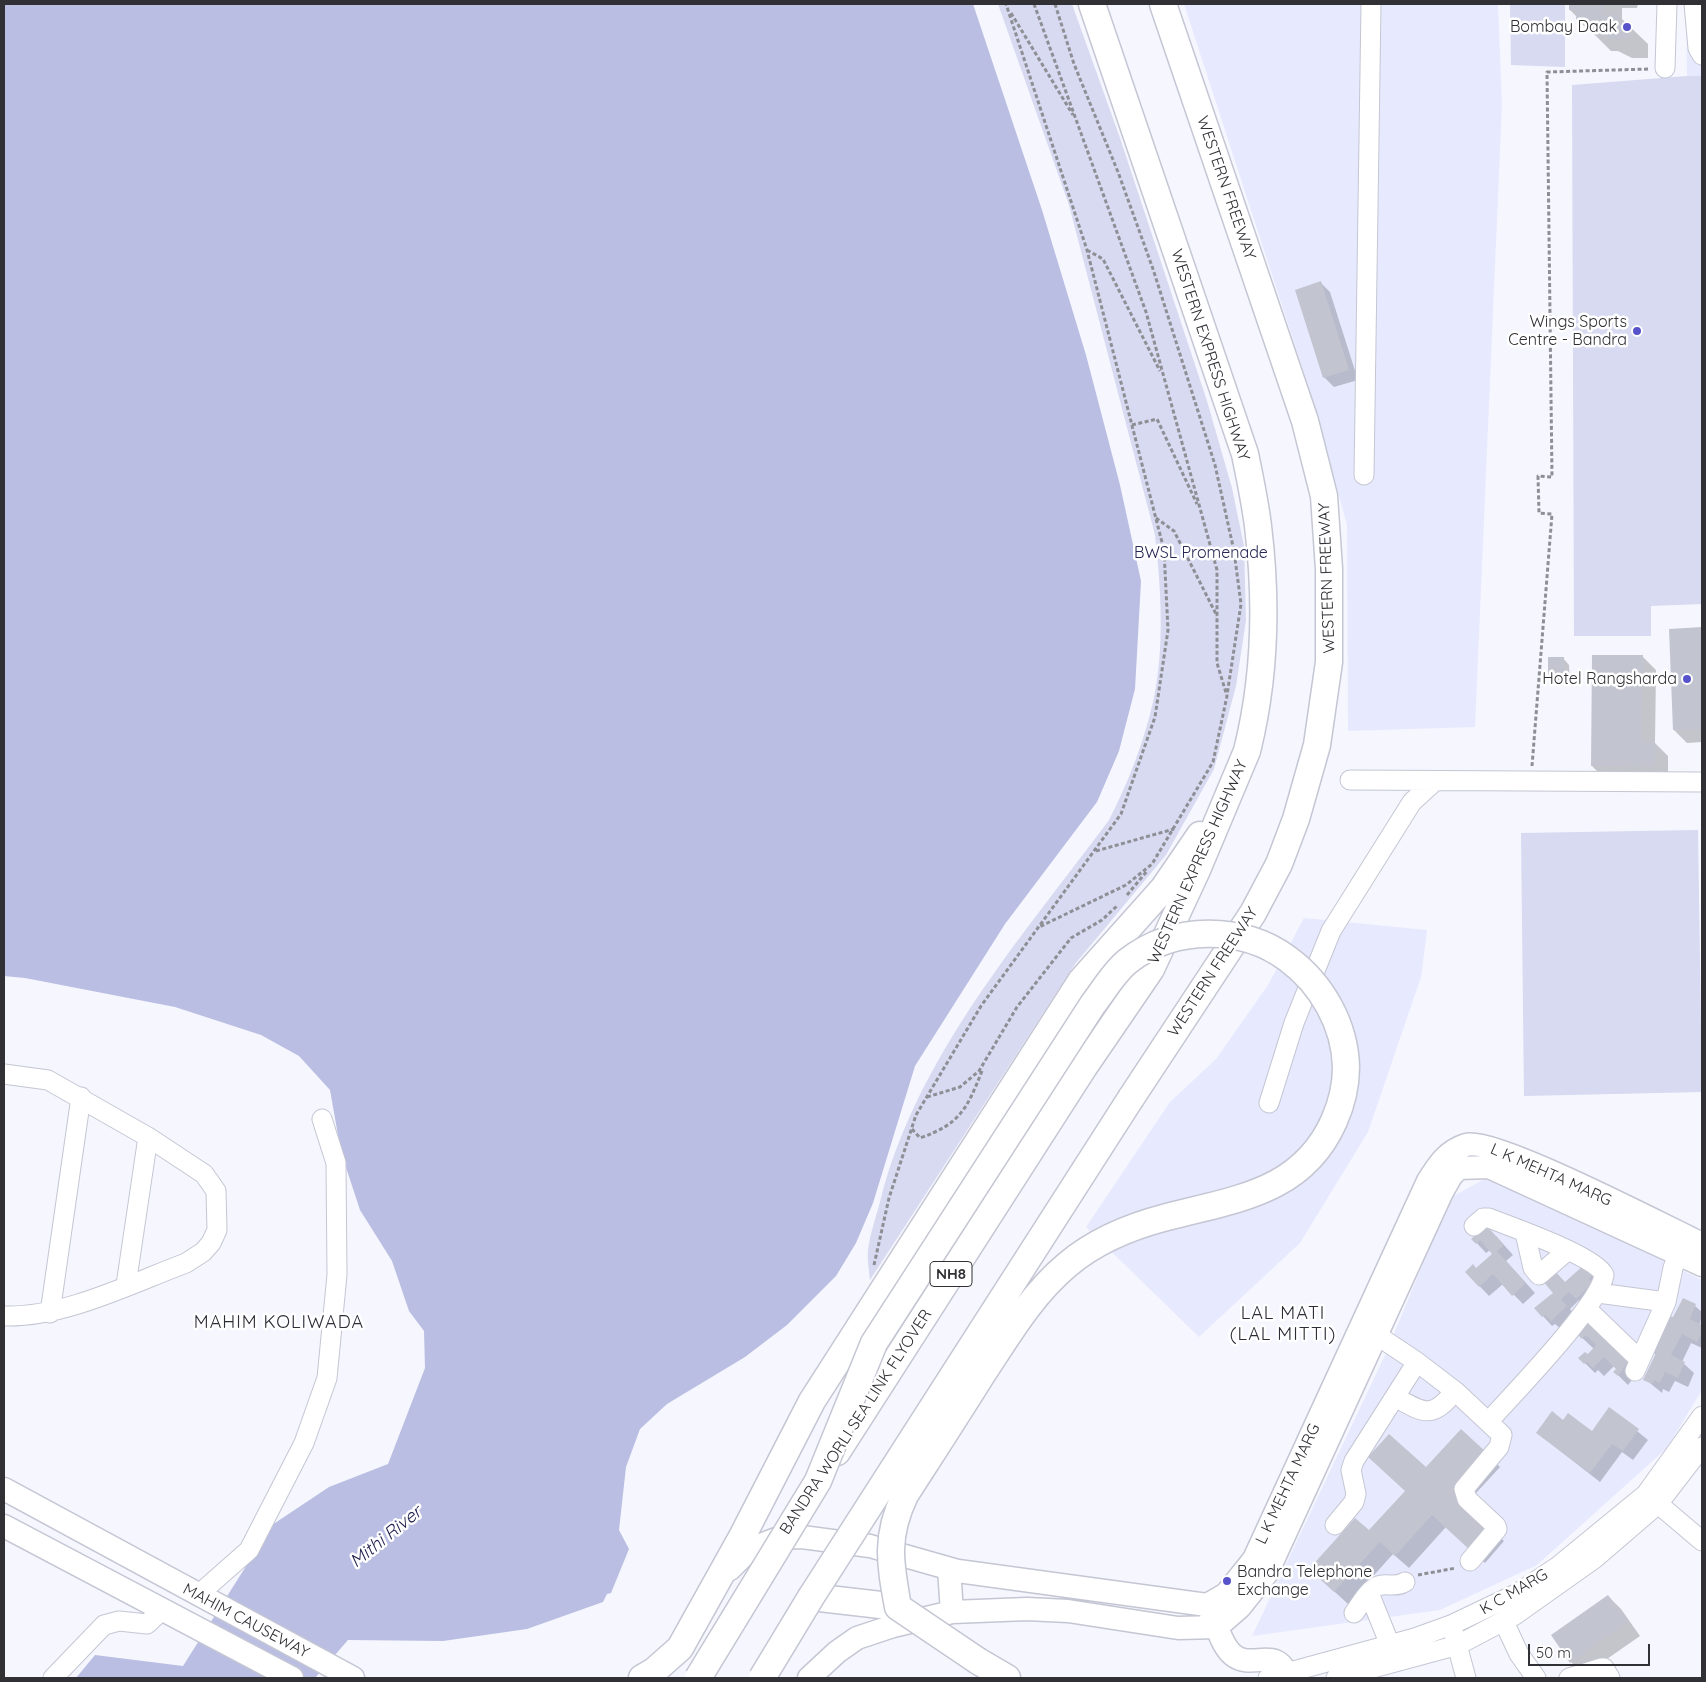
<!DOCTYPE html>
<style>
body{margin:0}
#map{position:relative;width:1706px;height:1682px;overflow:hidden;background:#f5f6fe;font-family:Quicksand,sans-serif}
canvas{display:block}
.frame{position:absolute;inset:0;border:5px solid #303035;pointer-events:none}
.scale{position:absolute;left:1528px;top:1644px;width:122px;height:22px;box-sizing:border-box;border:2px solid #303035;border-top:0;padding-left:6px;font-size:15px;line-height:18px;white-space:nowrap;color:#303035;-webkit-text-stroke:4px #fff;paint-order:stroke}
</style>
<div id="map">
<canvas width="1706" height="1682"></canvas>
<div class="frame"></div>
<div class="scale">50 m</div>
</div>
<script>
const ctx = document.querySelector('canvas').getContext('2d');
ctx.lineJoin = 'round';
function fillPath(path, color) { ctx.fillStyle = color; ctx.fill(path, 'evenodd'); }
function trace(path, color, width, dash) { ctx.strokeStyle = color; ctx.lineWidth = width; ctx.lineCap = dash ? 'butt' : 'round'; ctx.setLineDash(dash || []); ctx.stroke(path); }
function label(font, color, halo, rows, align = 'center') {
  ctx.font = font + ' Quicksand,sans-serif'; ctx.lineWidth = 5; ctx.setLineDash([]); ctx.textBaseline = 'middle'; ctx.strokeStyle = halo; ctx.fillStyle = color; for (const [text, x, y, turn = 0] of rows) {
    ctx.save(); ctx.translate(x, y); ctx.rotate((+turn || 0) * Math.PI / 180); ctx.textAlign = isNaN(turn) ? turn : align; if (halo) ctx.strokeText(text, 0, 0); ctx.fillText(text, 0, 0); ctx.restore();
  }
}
const built = new Path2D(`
 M1184 4H1498L1502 104 1475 727 1348 731 1347 525 1313 401Z
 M1686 4H1702V76H1687Z
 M1304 918 1427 930 1421 977 1368 1132 1300 1243 1199 1337 1086 1227 1170 1102 1216 1059 1268 985Z
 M1490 1176 1702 1280V1390L1667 1448 1537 1565 1440 1610 1252 1636 1386 1353 1450 1198Z`);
const green = new Path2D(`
 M998 4H1072L1120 138 1207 401 1232 488 1244 546 1246 620 1236 686 1214 769 1166 855 1075 964 870 1280C869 1270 867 1259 868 1250 870 1234 876 1217 880 1202 916 1057 1022 937 1109 820 1128 783 1144 742 1153 702 1165 648 1161 589 1155 535L1069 205Z
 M1510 4H1565V67L1511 65Z
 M1687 76H1702V604L1651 606V636H1574L1572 85Z
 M1698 830 1702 1092 1524 1096 1521 833Z`);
const water = new Path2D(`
 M4 4H973L1042 210 1086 355 1120 485 1141 581 1135 689 1119 751 1097 802 1005 924 915 1066 873 1203 856 1243 836 1276 787 1325 745 1357 667 1404 640 1429 626 1467 619 1530 629 1549 611 1593 607 1594 603 1602 527 1629 443 1641 348 1640 315 1678H76L95 1655 183 1666 272 1525 329 1487 388 1464 425 1368 424 1331 409 1311 392 1261 360 1210 341 1152 330 1090 299 1056 261 1035 175 1007 25 978 4 976Z`);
const shadow = new Path2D(`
 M1571 4H1638L1637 8H1622V19L1648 44V58H1632L1618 51H1611L1570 10Z
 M1321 283 1330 292 1358 380 1334 387 1324 377Z
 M1702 628V742L1687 743 1674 730 1670 630Z
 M1643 657 1656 670 1655 743 1668 756V779H1605L1592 766Z
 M1563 658 1569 665 1570 682H1556L1549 676Z
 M1496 1236 1513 1255 1506 1261 1535 1293 1523 1304 1503 1284 1489 1296 1466 1272 1476 1270 1493 1254 1490 1250 1486 1253 1473 1239Z
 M1585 1266 1594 1275 1586 1308 1579 1300 1570 1309 1576 1317 1561 1329 1555 1324 1552 1326 1543 1316Z
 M1683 1300 1695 1306 1702 1312 1700 1325 1702 1348 1691 1343 1682 1362 1694 1373 1688 1387 1675 1381 1669 1392 1663 1389 1662 1393 1645 1379 1656 1355 1651 1350 1674 1319Z
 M1584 1324 1637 1373 1628 1385 1615 1372 1618 1369 1614 1366 1604 1376 1598 1370 1595 1373 1580 1358 1588 1356 1594 1349 1576 1332Z
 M1610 1409 1648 1440 1633 1460 1622 1452 1600 1482 1537 1433 1592 1432Z
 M1487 1454 1500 1467 1465 1505 1504 1541 1485 1563 1446 1527 1409 1568 1393 1554 1348 1604 1324 1582 1426 1469Z
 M1608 1596 1621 1609 1640 1636 1584 1675 1571 1662Z`);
const building = new Path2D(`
 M1569 4H1603L1602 15H1619V23H1629V39H1612L1597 31H1590L1576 19 1577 10H1569Z
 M1321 281 1349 370 1323 378 1295 290Z
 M1702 627V729L1673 730 1669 629Z
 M1592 655H1643L1642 741H1655V767L1591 766Z
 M1548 657H1564V676L1548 677Z
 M1486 1225 1504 1245 1497 1251 1526 1283 1512 1296 1493 1274 1479 1287 1465 1272 1473 1264 1476 1268 1492 1254 1480 1240 1476 1244 1471 1239Z
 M1585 1264 1593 1274 1589 1279 1593 1283 1576 1299 1569 1292 1561 1299 1567 1306 1551 1321 1545 1315 1542 1317 1534 1308 1553 1293 1542 1280 1554 1270 1565 1282Z
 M1683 1298 1696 1304 1690 1319 1702 1325V1332L1697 1342 1682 1334 1671 1355 1685 1362 1678 1378 1665 1372 1660 1383 1654 1380 1652 1384 1643 1380 1656 1353 1649 1350 1670 1316 1673 1317Z
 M1592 1319 1628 1362 1618 1376 1613 1372 1616 1369 1604 1357 1593 1368 1587 1362 1584 1364 1578 1358 1585 1352 1588 1354 1596 1345 1586 1335 1582 1339 1575 1332 1584 1323 1586 1325Z
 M1609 1407 1639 1429 1623 1451 1612 1444 1590 1473 1536 1433 1552 1411 1563 1420 1568 1413 1592 1431Z
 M1461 1429 1487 1453 1453 1492 1492 1528 1471 1551 1432 1515 1395 1556 1380 1542 1334 1592 1309 1569 1355 1518 1369 1530 1405 1491 1368 1457 1389 1434 1426 1467Z
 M1608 1595 1628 1622 1570 1663 1551 1635Z`);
const path = new Path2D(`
 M1034 4 1146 312 1217 570V663L1227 696 1213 762 1152 864 1126 885 1037 928
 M1055 4 1074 64 1118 172 1153 269 1215 465 1234 551 1241 604 1227 695
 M1011 13 1073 115
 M1087 250 1103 259 1160 371
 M1132 425 1157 419 1197 504
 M1156 518 1174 531 1217 616
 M1532 766 1552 514 1539 513 1538 476 1552 477 1547 72 1649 69
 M1096 851 1174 829
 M1127 895 1147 871
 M927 1097 960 1087 979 1071 1017 1007 1071 938 1102 920 1118 905
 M912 1129 920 1138C960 1124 967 1109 982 1071
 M874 1265 889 1198 916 1115 981 1006 1121 814 1155 717 1168 630 1164 550 1087 250 1006 4
 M1418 1575 1456 1568`);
const minor = new Path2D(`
 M1694 4 1698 48 1702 55
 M1665 68 1667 4
 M1364 475 1371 4
 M1350 780 1702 782
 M4 1074 48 1080 148 1137 204 1174 216 1191 217 1230 211 1243 203 1252 186 1263C130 1284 63 1318 4 1316
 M1269 1103 1294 1023 1331 931 1412 802 1435 781
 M1474 1226 1483 1218H1489C1511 1227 1596 1256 1604 1275 1600 1305 1513 1394 1489 1421
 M1525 1233 1533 1268 1539 1275 1568 1250
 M126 1285 148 1137
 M1598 1293 1666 1302 1635 1371
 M1666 1302 1673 1268 1678 1254
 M1587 1309 1640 1360
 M50 1313 81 1097
 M1366 1328 1417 1362 1455 1391 1502 1435 1499 1447 1464 1489 1467 1499 1496 1526 1497 1529 1470 1561
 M1395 1397C1425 1414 1432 1419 1455 1391
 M1650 1497 1702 1541
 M1335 1525 1354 1502 1356 1494 1351 1470 1354 1461 1417 1362
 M1369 1593 1390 1645
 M198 1595 249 1550 304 1443 327 1378 337 1275 336 1163 322 1119
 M1354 1613C1361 1604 1370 1586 1382 1585 1391 1584 1397 1587 1405 1582
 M1504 1622 1519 1654 1536 1678
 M1454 1634 1466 1678
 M53 1678 104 1625 119 1621 147 1624 163 1609
 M1268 1678 1415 1638 1451 1625 1518 1593 1557 1567 1646 1494 1702 1416
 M1336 1678 1458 1645 1515 1615 1594 1559 1658 1504 1702 1447
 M1569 1678 1601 1668H1604L1610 1678`);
const major = new Path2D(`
 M4 1489 353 1678
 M4 1526 292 1678
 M730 1569 750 1549 779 1538 802 1537 870 1546 958 1571 1207 1605 1226 1594 1254 1559 1428 1181C1438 1165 1447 1151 1466 1145 1494 1137 1666 1227 1702 1244
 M949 1569 952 1612
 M1211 1614C1217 1626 1222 1646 1233 1655 1253 1671 1277 1644 1288 1678
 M809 1678 837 1652 857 1638 893 1626 952 1612 1027 1609 1068 1611 1178 1628 1217 1627 1240 1607 1267 1573 1442 1192 1451 1176 1459 1168 1489 1167 1702 1265`);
const highway = new Path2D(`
 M1131 1098 1253 913 1279 864 1296 819 1317 745 1329 662V569L1324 496 1305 421 1163 4
 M837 1452 1084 1067 1151 969 1197 870 1247 751C1265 679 1267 600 1258 526 1255 502 1250 478 1245 454L1092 4
 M811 1597 898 1607
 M978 1661 1007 1678
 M642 1678 654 1671 680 1648 743 1535 812 1401 1081 981 1163 889 1200 835`);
const highwayBridge = new Path2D(`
 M698 1678 818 1481 874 1343 1093 1004C1104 990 1114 972 1128 961 1174 925 1243 925 1288 959 1322 984 1345 1025 1346 1067 1346 1087 1342 1103 1334 1121 1302 1193 1235 1199 1167 1217 1132 1226 1095 1241 1067 1265 1031 1295 1007 1337 981 1376 956 1416 930 1456 905 1495 885 1537 890 1563 898 1607L978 1661
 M762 1678 811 1597 1131 1098`);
const markers = [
 [1627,27,5,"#5753ca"],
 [1637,331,5,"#5753ca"],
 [1687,679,5,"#5753ca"],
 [1227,1581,5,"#5753ca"]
];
const shields = [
 [951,1274,42]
];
const shieldNames = [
 ["NH8",951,1274]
];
const poiNames = [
 ["Bombay Daak",1617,27],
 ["Wings Sports",1627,322],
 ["Centre - Bandra",1627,340],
 ["Hotel Rangsharda",1677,679],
 ["Bandra Telephone",1237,1572,"left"],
 ["Exchange",1237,1590,"left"]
];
const streetNames = [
 ["WESTERN FREEWAY",1226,188,71],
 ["WESTERN EXPRESS HIGHWAY",1210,355,72],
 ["WESTERN FREEWAY",1327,578,-92],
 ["WESTERN EXPRESS HIGHWAY",1198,862,-66],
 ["WESTERN FREEWAY",1213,972,-57],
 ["L K MEHTA MARG",1551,1175,24],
 ["BANDRA WORLI SEA LINK FLYOVER",856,1422,-57],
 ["L K MEHTA MARG",1288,1484,-65],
 ["K C MARG",1514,1592,-30],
 ["MAHIM CAUSEWAY",246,1621,28]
];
const parkNames = [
 ["BWSL Promenade",1201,553]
];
const neighbourhoodNames = [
 ["LAL MATI",1283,1314],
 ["(LAL MITTI)",1283,1335],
 ["MAHIM KOLIWADA",279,1323]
];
const waterNames = [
 ["Mithi River",386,1537,-39]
];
fillPath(built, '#e7eafe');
fillPath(green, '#d7daf1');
fillPath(water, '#babee2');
fillPath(shadow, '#0003');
fillPath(building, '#c2c4d0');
trace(minor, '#c4c6d3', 21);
trace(major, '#c4c6d3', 25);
trace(highway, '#c4c6d3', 29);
trace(path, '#8e8f95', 3, [4, 2.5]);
trace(minor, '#fff', 19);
trace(major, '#fff', 22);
trace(highway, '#fff', 26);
trace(highwayBridge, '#c4c6d3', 29, []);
trace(highwayBridge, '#fff', 26);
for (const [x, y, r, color] of markers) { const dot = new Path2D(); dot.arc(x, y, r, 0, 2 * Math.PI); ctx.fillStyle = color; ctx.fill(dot); trace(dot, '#fff', 2); }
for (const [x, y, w] of shields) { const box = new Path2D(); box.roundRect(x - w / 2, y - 12.5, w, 25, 4); ctx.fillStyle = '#fff'; ctx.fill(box); trace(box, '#303035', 1); }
label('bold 15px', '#303035', null, shieldNames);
label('16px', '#303035', '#fff', poiNames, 'right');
label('16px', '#303035', '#fff', streetNames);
label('16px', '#262754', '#fff', parkNames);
ctx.letterSpacing = '1px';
label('18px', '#2c2d37', '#fff', neighbourhoodNames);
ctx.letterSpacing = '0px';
label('italic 18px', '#222350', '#fff', waterNames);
</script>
